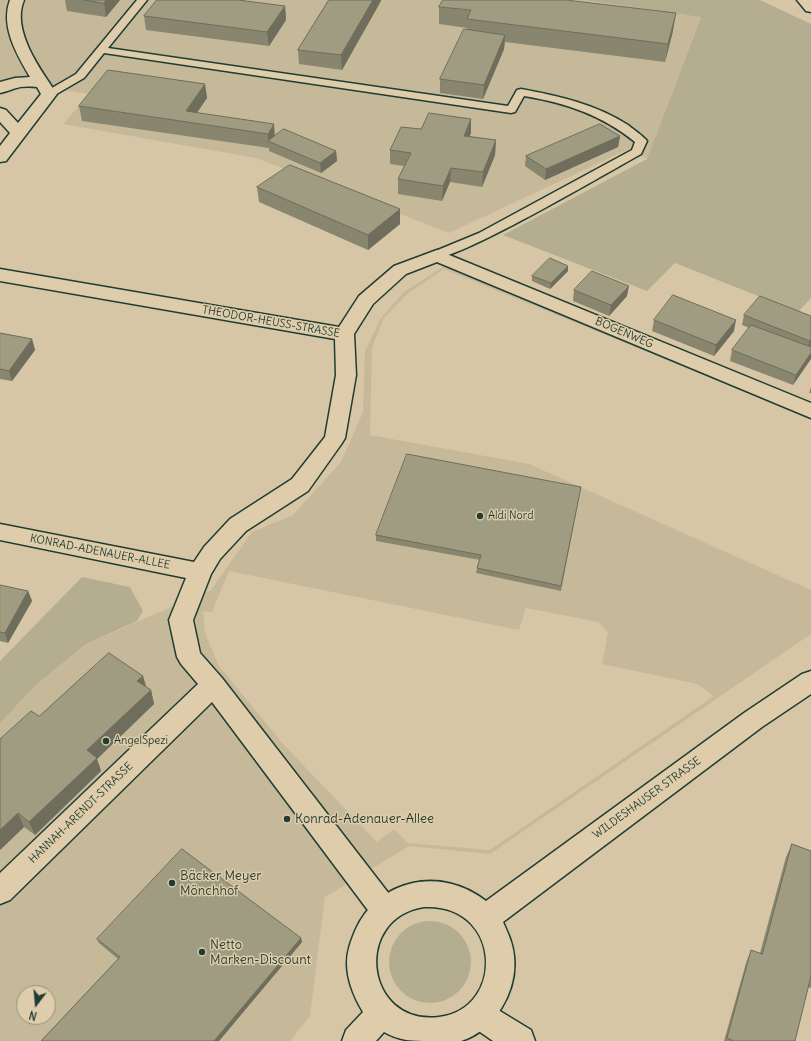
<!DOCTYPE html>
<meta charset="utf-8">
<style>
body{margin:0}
#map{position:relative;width:811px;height:1041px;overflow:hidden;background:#d7c6a5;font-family:Delius,sans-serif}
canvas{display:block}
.north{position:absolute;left:16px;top:985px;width:40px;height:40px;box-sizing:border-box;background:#dfccaa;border:1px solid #92937b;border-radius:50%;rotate:196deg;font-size:11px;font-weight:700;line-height:16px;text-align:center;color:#1f3d34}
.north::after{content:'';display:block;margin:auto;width:14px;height:18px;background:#1f3d34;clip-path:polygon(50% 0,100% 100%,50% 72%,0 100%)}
</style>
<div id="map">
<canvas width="811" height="1041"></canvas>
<div class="north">N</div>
</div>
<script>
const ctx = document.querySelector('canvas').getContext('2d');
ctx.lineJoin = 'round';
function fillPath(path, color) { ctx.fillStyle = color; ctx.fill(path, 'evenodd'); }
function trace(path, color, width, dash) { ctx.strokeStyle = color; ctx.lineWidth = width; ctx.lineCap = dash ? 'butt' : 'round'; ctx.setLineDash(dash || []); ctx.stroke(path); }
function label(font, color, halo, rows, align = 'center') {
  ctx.font = font + ' Delius,sans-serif'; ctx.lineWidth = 3; ctx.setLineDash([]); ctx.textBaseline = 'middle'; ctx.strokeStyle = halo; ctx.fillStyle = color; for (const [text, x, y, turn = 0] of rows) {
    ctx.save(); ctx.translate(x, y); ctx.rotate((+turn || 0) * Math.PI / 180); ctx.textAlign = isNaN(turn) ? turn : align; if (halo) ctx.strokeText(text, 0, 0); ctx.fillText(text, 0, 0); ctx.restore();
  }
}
const built = new Path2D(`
 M0 0H585L701 16 647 159 629 149 449 233 256 158 63 124 89 94 0 80Z
 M446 265 811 416V419L444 269 408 293 383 319 372 348 370 435 529 464 811 590V634L490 854 409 846 325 897 310 1016 290 1041H0V723L36 685 86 644 211 590 252 532 293 515 341 462 363 412 365 351 381 318 404 292ZM580 492 561 591 477 573 481 560 376 541ZM229 571 519 630 526 608 598 622 608 632 602 664 697 684 714 696 490 850 408 843 394 829 377 842 283 744 219 666 205 633 203 611 212 612ZM24 993H48V1017H24Z`);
const green = new Path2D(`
 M585 0H760L811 24V298L798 312 675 263 647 291 503 235 647 159 701 17Z
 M82 577 130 587 143 611 137 621 86 644 36 685 0 723V661Z
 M389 962a41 41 0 1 1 82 0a41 41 0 1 1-82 0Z`);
const lane = new Path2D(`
 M137 0H147L108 48 508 106 517 90 521 89C559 96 595 104 628 125 634 130 642 135 647 141L641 154C612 170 454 263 433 258L431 255 433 252 479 233 632 150 635 142C602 115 566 103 524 96L515 112 511 113 104 53 84 78 53 96H45L44 94 45 92 76 74Z`);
const street = new Path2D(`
 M10 0H24C11 30 40 69 57 94L6 161 0 162V146L10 133 0 122V108L6 110 18 123 41 94 37 87C18 85 16 89 0 93V82L15 78 30 77C17 55 0 26 10 0Z
 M437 250 811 403V418L437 262 406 274 373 304 354 334 356 375 345 438 342 443 308 491 246 531 220 559 211 574 193 620 200 653 222 678 393 899 397 908 393 917 383 921 373 917 212 702 10 900 0 904V873L198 684 181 664 177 657 169 620 186 578 0 540V524L194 562 204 547 230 519 292 479 325 437 336 375 335 339 0 281V269L339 327 359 296 394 266Z
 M480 1000 490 1005 531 1030 535 1041H493L470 1025 465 1015 470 1005Z`);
const secondary = new Path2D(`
 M811 671V694L762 727 503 922C508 933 513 944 514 956 518 990 495 1031 461 1041 452 1041 440 1041 431 1041 412 1041 400 1041 384 1032L376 1041H342L346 1030 363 1012C354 997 347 980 347 963 347 951 351 941 355 931 378 878 442 866 486 901L744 713 802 674ZM424 907C502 903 506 1009 439 1017 365 1026 352 918 424 907Z`);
const highway = new Path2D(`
 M797 0H811V12L806 11Z`);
const wall = new Path2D(`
 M65 0H120L106 17 67 11Z
 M329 0H381L342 70 299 64 298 50Z
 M285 6 286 20 269 46 146 30 144 16Z
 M439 7 673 31 665 62 505 42 504 49 483 99 440 93V79L467 30V28L439 24Z
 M205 84 207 98 197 113 275 136 336 151 337 161 321 173 269 151V148L82 121 79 106Z
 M471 119V133L469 136 496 140 495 155 482 187 450 182 442 201 398 194V179L404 166 390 164V150L421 129Z
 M620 136 618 147 545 180 525 166 526 156Z
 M257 187 400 224 368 250 259 202Z
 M568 266V271L550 289 532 281V276Z
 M574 290 627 296 609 316 573 301Z
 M744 315 811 316V345L810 347H811V358L793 385 730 361 732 350 749 328 742 325Z
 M654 320 734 331 714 356 652 331Z
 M0 333 32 339 35 350 12 381 0 379Z
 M811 387V393H809Z
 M581 487 561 591 476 573 477 568 480 560 376 541V535Z
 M0 585 28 591 32 601 8 643 0 641Z
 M143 676 146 687 151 690 154 704 97 759 101 771 35 835 24 827 0 850 39 716Z
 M792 844 811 851V988L808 987 795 1041H724L746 963 751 950 760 953 786 857Z
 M301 938 302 942 219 1041H41L118 959 99 943 97 939Z`);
const shadedWall = new Path2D(`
 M106 0H120L106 17 104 3Z
 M373 0H381V1L342 70 341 55Z
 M285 6 286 20 269 46 267 32Z
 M676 13 673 31 665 62 668 44Z
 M505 35 504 49 483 99 484 85Z
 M205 84 207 98 190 122 186 111Z
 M471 119V133L464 150V136Z
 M274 124 275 138 268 141V134Z
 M620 136 618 147 545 180 546 169Z
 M496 140 495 155 482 187 483 172Z
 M336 151 337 161 321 173 320 163Z
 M451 168 450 182 442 201 443 186Z
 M400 209V224L368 250V235Z
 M568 266V271L550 289 551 283Z
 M629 286 627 296 609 316 611 305Z
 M736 320 734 331 714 356 716 345Z
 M32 339 35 350 12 381 9 371Z
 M811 339V345L806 352 810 341Z
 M811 353V359L793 385 796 375Z
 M28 591 32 601 8 643 5 633Z
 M143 676 147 690 137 681Z
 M151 690 154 704 97 759 101 771 35 835 29 822 87 750Z
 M18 813 24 827 0 850V830Z
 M301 938 302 942 219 1041H214Z`);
const building = new Path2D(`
 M84 0H106L104 3Z
 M157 0H238L285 6 267 32 144 16Z
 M329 0H373L341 55 298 50Z
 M443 0H566L676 13 668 44 467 19 471 10 439 7Z
 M464 29 505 35 484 85 440 79Z
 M108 70 205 84 186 111 274 124 268 134 79 106Z
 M429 113 471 119 464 136 496 140 483 172 451 168 443 186 398 179 411 153 390 150 401 127 421 129Z
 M600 124 620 136 546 169 526 156Z
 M284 129 336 151 320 163 268 141Z
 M290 165 400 209 368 235 257 187Z
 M550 258 568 266 551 283 532 276Z
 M592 271 629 286 611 305 574 290Z
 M673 295 736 320 716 345 654 320Z
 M760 296 811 316V339L810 341 744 315Z
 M751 325 811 347V353L796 375 732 350Z
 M0 333 32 339 9 371 0 369Z
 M407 454 581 487 561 586 477 568 481 555 376 535Z
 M0 585 28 591 5 633 0 632Z
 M109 653 143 676 137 681 151 690 87 750 97 758 29 822 18 813 0 830V739L31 711 39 716Z
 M792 844 811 851V976L795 1041H734L727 1038 751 950 762 954Z
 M182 849 301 938 214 1041H41L120 957 97 939Z`);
const markers = [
 [480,516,4,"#1f3d34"],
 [106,741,4,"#1f3d34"],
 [287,819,4,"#1f3d34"],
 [172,883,4,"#1f3d34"],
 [202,952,4,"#1f3d34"]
];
const streetNames = [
 ["THEODOR-HEUSS-STRASSE",271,322,10],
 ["BOGENWEG",624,333,23],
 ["KONRAD-ADENAUER-ALLEE",100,552,11],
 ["WILDESHAUSER STRASSE",647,798,-36],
 ["HANNAH-ARENDT-STRASSE",81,813,-44]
];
const poiNames = [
 ["Aldi Nord",488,516],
 ["AngelSpezi",114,741]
];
const nearPoinames = [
 ["Konrad-Adenauer-Allee",295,819],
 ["Bäcker Meyer",180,876],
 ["Mönchhof",180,891],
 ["Netto",210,945],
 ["Marken-Discount",210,960]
];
fillPath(built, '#c6b99a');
fillPath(green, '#b5ad90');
trace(lane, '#1f3d34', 3);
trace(street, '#1f3d34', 3);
trace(secondary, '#1f3d34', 3);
trace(highway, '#1f3d34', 3);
fillPath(lane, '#dfccaa');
fillPath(street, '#dfccaa');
fillPath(secondary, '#dfccaa');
fillPath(highway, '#dfccaa');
fillPath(wall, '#898670');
fillPath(shadedWall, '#6f6d5b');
fillPath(building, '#9f9c82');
trace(building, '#6f6d5b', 1);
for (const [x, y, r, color] of markers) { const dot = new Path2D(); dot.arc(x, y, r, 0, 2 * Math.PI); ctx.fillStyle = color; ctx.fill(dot); trace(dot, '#dfccaa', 1.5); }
label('11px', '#1f3d34', '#dfccaa', streetNames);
label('11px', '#1f3d34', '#dfccaa', poiNames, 'left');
label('13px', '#1f3d34', '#dfccaa', nearPoinames, 'left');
</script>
